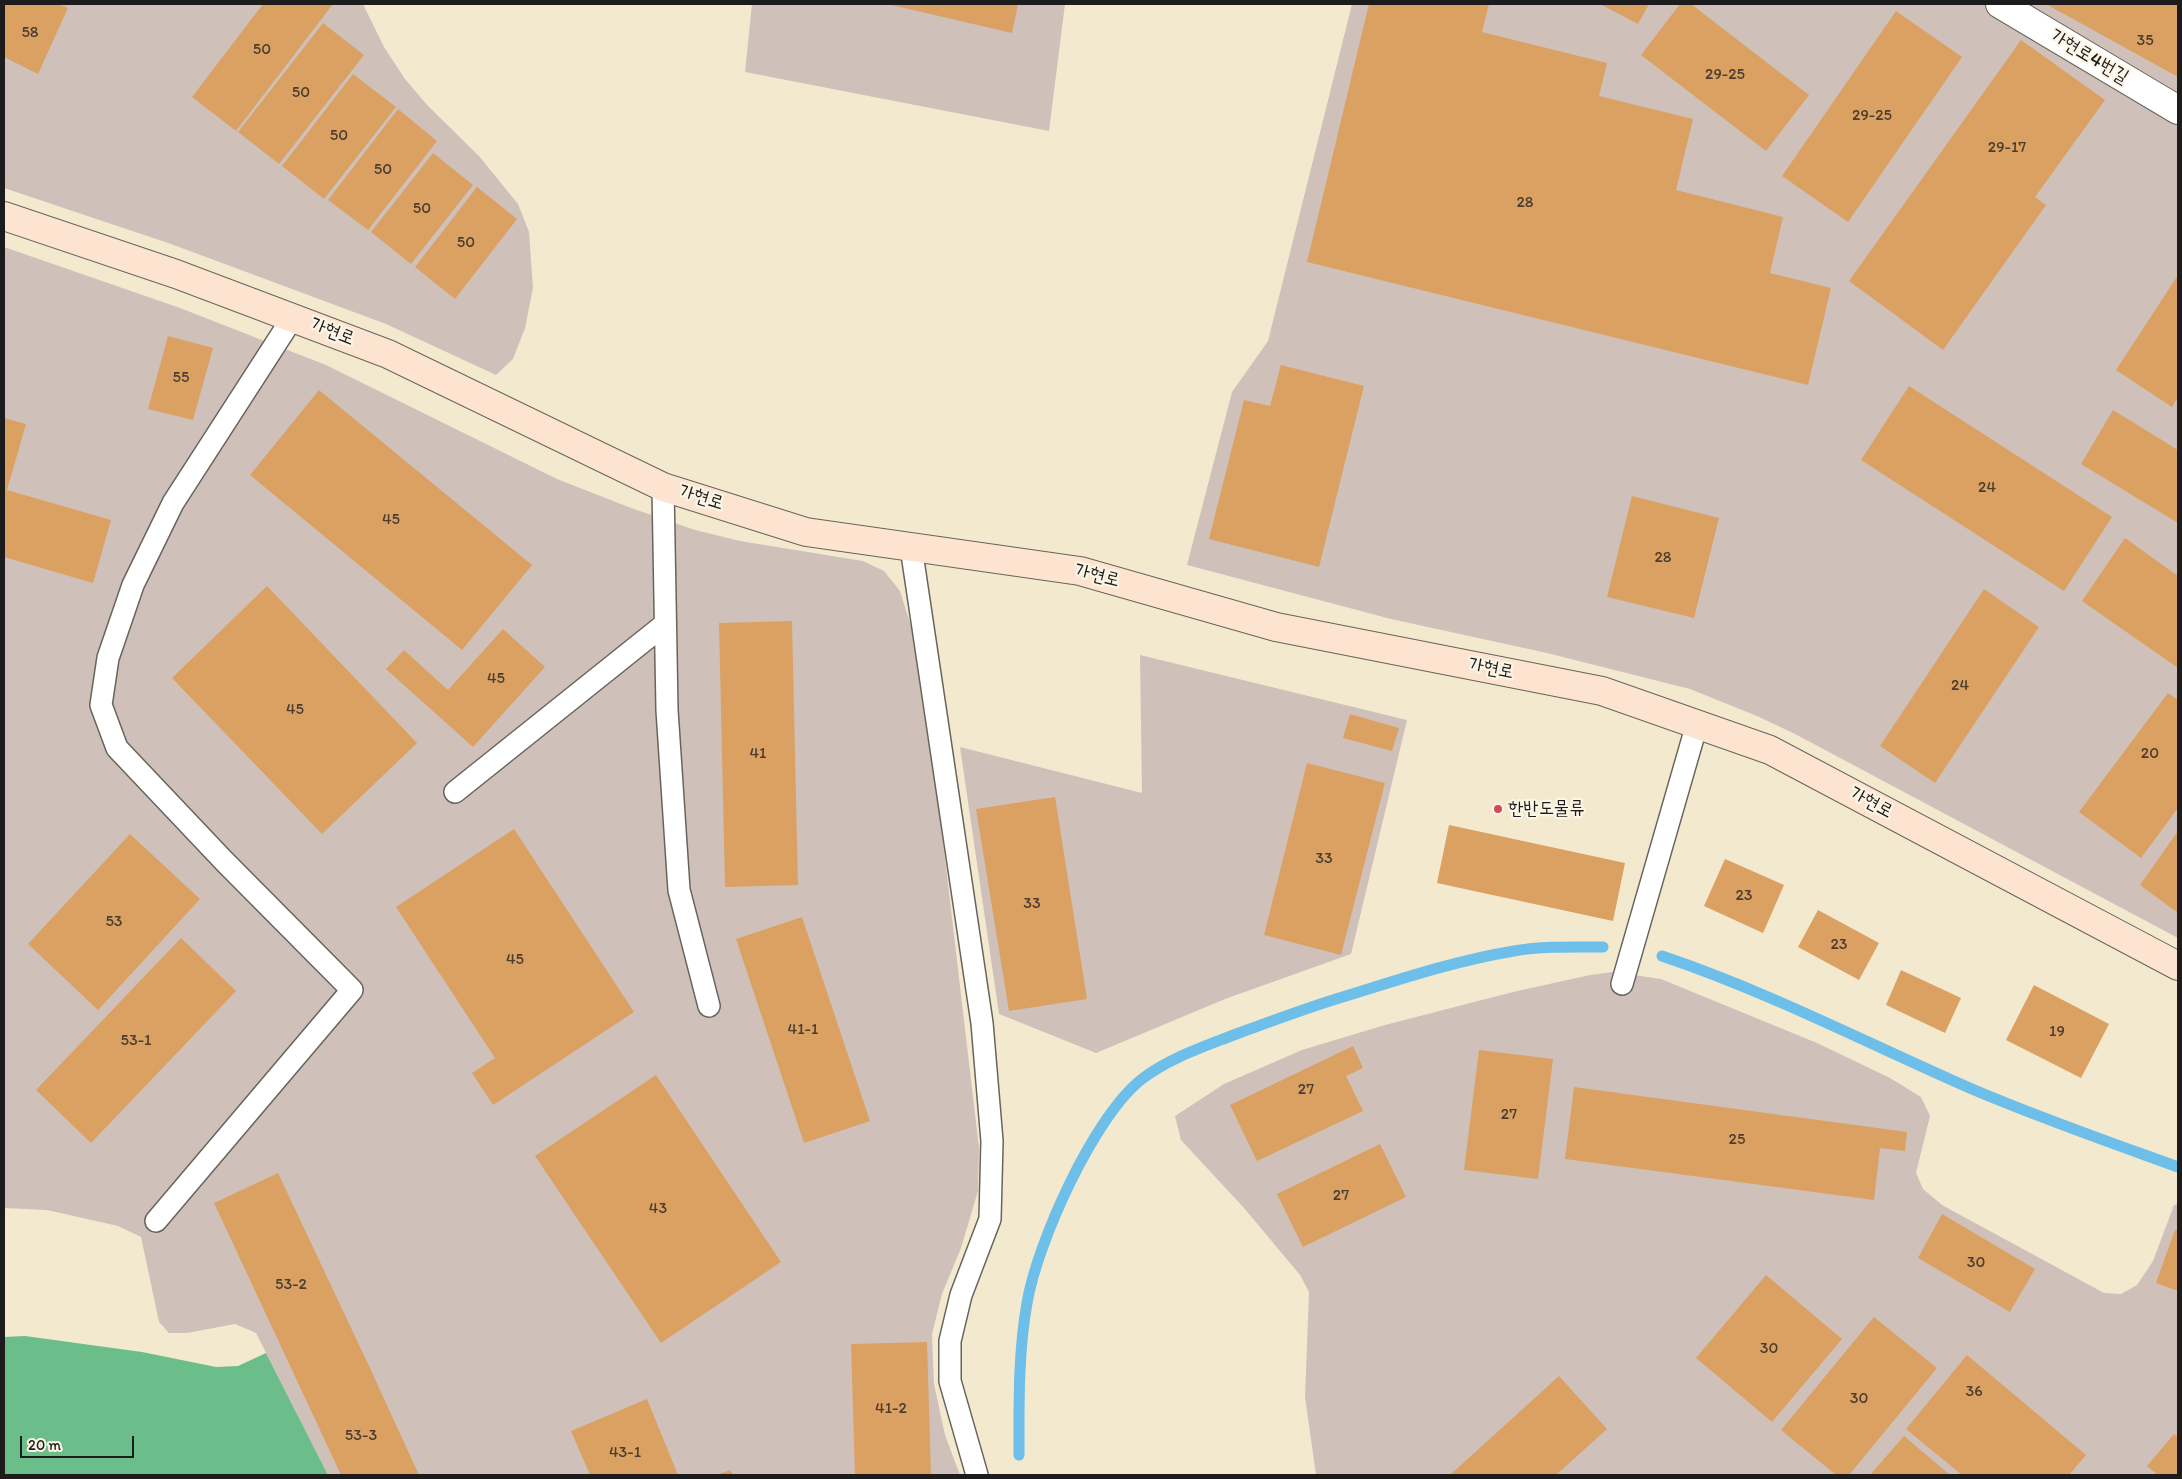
<!DOCTYPE html>
<meta charset="utf-8">
<style>
body{margin:0}
#map{position:relative;width:2182px;height:1479px;overflow:hidden;background:#f3e9cf;font-family:Itim,sans-serif}
canvas{display:block}
.frame{position:absolute;inset:0;border:5px solid #1c1c1c;pointer-events:none}
.scale{position:absolute;left:20px;top:1436px;width:114px;height:22px;box-sizing:border-box;border:2px solid #1c1c1c;border-top:0;padding-left:6px;font-size:15px;line-height:18px;white-space:nowrap;color:#1c1c1c;-webkit-text-stroke:4px #fcf5e5;paint-order:stroke}
</style>
<div id="map">
<canvas width="2182" height="1479"></canvas>
<div class="frame"></div>
<div class="scale">20 m</div>
</div>
<script>
const ctx = document.querySelector('canvas').getContext('2d');
ctx.lineJoin = 'round';
function fillPath(path, color) { ctx.fillStyle = color; ctx.fill(path, 'evenodd'); }
function trace(path, color, width, dash) { ctx.strokeStyle = color; ctx.lineWidth = width; ctx.lineCap = dash ? 'butt' : 'round'; ctx.setLineDash(dash || []); ctx.stroke(path); }
function label(font, color, halo, rows, align = 'center') {
  ctx.font = font + ' Itim,"Poor Story",sans-serif'; ctx.lineWidth = 4.5; ctx.setLineDash([]); ctx.textBaseline = 'middle'; ctx.strokeStyle = halo; ctx.fillStyle = color; for (const [text, x, y, turn = 0] of rows) {
    ctx.save(); ctx.translate(x, y); ctx.rotate((+turn || 0) * Math.PI / 180); ctx.textAlign = isNaN(turn) ? turn : align; if (halo) ctx.strokeText(text, 0, 0); ctx.fillText(text, 0, 0); ctx.restore();
  }
}
const industrial = new Path2D(`
 M4 4H363L384 47 405 79 428 106 479 156 518 204 529 232 533 288 525 328 513 359 496 375 386 324 171 244 4 188Z
 M752 4H1065L1049 131 745 72Z
 M1352 4H2178V938L1795 734 1757 716 1690 689 1547 653 1391 619 1187 565 1232 392 1268 341Z
 M4 247 180 308 326 365 557 479 631 508 695 530 740 541 863 561 884 571 900 591 911 626 942 833 979 1148 978 1191 961 1248 942 1294 932 1334 934 1384 945 1435 960 1475H328L256 1333 235 1324 187 1333H169L159 1322 141 1237 118 1226 47 1210 4 1208Z
 M1140 655 1407 720 1351 954 1225 999 1096 1053 999 1014 960 747 1142 793Z
 M1613 972 1661 979 1817 1043 1890 1078 1921 1097 1930 1116 1916 1173 1923 1189 1942 1205 2104 1293 2121 1294 2137 1285 2153 1261 2174 1205 2178 1204V1475H1316L1305 1397 1309 1292 1300 1275 1244 1208 1181 1140 1175 1116 1224 1084 1302 1050 1385 1025 1513 992 1590 975Z`);
const forest = new Path2D(`
 M25 1336 142 1352 216 1367 238 1366 266 1353 328 1475H4V1337Z`);
const stream = new Path2D(`
 M1662 956C1769 992 1869 1044 1972 1089 2040 1118 2109 1142 2178 1167
 M1019 1455C1019 1405 1018 1354 1027 1303 1037 1243 1094 1116 1142 1079 1168 1059 1200 1048 1231 1036 1266 1023 1301 1010 1336 999 1395 981 1453 961 1514 951 1543 946 1574 947 1603 947`);
const building = new Path2D(`
 M4 4H59L68 8 38 74 4 57Z
 M263 4H333L236 131 192 97Z
 M887 4H1018L1012 33Z
 M1369 4H1489L1482 32 1607 63 1599 96 1693 119 1676 190 1783 217 1770 273 1831 288 1808 385 1307 262Z
 M1600 4H1649L1638 24Z
 M1680 4H1691L1809 95 1766 151 1641 55Z
 M2046 4H2178V77Z
 M1896 11 1962 57 1848 222 1782 176Z
 M323 23 364 55 279 164 238 132Z
 M2021 40 2105 100 2035 197 2046 205 1943 350 1849 281Z
 M353 74 396 107 324 199 282 166Z
 M398 109 437 141 368 230 328 200Z
 M433 153 473 185 411 264 371 232Z
 M477 187 517 219 455 299 415 267Z
 M2178 275V397L2172 407 2116 370Z
 M168 336 213 348 193 420 148 409Z
 M1281 365 1364 386 1319 567 1209 539 1244 400 1270 406Z
 M1909 386 2112 517 2064 591 1861 460Z
 M319 390 532 565 462 650 250 475Z
 M2113 410 2178 450V523L2081 464Z
 M4 418 26 424 7 490 111 520 93 583 4 557Z
 M1632 496 1719 518 1694 618 1607 597Z
 M2125 538 2178 576V668L2082 601Z
 M267 586 417 743 322 834 172 678Z
 M1984 589 2039 627 1935 783 1880 746Z
 M792 621 798 885 725 887 719 623Z
 M503 629 545 667 473 747 386 669 404 650 448 690Z
 M2168 693 2178 700V808L2141 858 2079 812Z
 M1350 714 1399 728 1392 751 1343 738Z
 M1307 763 1385 783 1341 955 1264 935Z
 M1055 797 1087 999 1009 1011 976 809Z
 M1449 825 1625 863 1613 921 1437 883Z
 M514 829 634 1012 493 1105 472 1073 495 1058 396 907Z
 M2178 831V913L2140 885Z
 M130 834 200 899 98 1010 28 944Z
 M1725 859 1784 885 1763 933 1704 906Z
 M1818 910 1879 943 1859 980 1798 947Z
 M802 917 870 1121 804 1143 736 939Z
 M181 938 236 991 91 1143 36 1090Z
 M1901 970 1961 998 1945 1033 1886 1005Z
 M2034 985 2109 1024 2081 1078 2006 1040Z
 M1353 1046 1363 1068 1346 1076 1363 1111 1257 1161 1230 1105Z
 M1479 1050 1553 1059 1538 1179 1464 1170Z
 M656 1075 781 1262 661 1343 535 1156Z
 M1574 1087 1907 1132 1905 1151 1880 1148 1874 1200 1565 1159Z
 M1380 1144 1406 1197 1303 1247 1277 1194Z
 M278 1173 369 1366 419 1475H341L214 1203Z
 M1942 1214 2035 1269 2010 1312 1918 1258Z
 M2175 1230 2178 1231V1291L2156 1283Z
 M1766 1275 1842 1339 1772 1422 1696 1358Z
 M1874 1317 1937 1368 1849 1475H1836L1781 1430Z
 M927 1342 931 1475H855L851 1344Z
 M1967 1355 2086 1455 2069 1475H1962L1906 1429Z
 M1559 1376 1607 1429 1556 1475H1450Z
 M647 1399 678 1475H590L571 1431Z
 M2174 1434 2178 1437V1475H2158L2147 1466Z
 M1904 1436 1950 1475H1870Z
 M730 1470 733 1475H716Z`);
const lane = new Path2D(`
 M663 487 667 710 679 890 709 1006
 M911 547 982 1023 992 1141 990 1219 961 1295 950 1341V1381L977 1475
 M455 792 665 624
 M1622 984 1697 724
 M156 1221 352 990 224 861 117 748 101 705 108 658 133 585 173 503 293 317`);
const street = new Path2D(`
 M2000 4 2178 110`);
const secondary = new Path2D(`
 M4 216 176 274 388 354 663 487 806 532 1080 571 1276 627 1602 691 1770 750 2178 966`);
const markers = [
 [1498,809,5,"#d1495b"]
];
const numberNames = [
 ["58",30,33],
 ["35",2145,41],
 ["50",262,50],
 ["29-25",1725,75],
 ["50",301,93],
 ["29-25",1872,116],
 ["50",339,136],
 ["29-17",2007,148],
 ["50",383,170],
 ["28",1525,203],
 ["50",422,209],
 ["50",466,243],
 ["55",181,378],
 ["24",1987,488],
 ["45",391,520],
 ["28",1663,558],
 ["45",496,679],
 ["24",1960,686],
 ["45",295,710],
 ["41",758,754],
 ["20",2150,754],
 ["33",1324,859],
 ["23",1744,896],
 ["33",1032,904],
 ["53",114,922],
 ["23",1839,945],
 ["45",515,960],
 ["41-1",803,1030],
 ["19",2057,1032],
 ["53-1",136,1041],
 ["27",1306,1090],
 ["27",1509,1115],
 ["25",1737,1140],
 ["27",1341,1196],
 ["43",658,1209],
 ["30",1976,1263],
 ["53-2",291,1285],
 ["30",1769,1349],
 ["36",1974,1392],
 ["30",1859,1399],
 ["41-2",891,1409],
 ["53-3",361,1436],
 ["43-1",625,1453]
];
const streetNames = [
 ["가현로4번길",2089,57,31],
 ["가현로",332,332,21],
 ["가현로",701,498,17],
 ["가현로",1097,576,14],
 ["가현로",1491,669,11],
 ["가현로",1871,803,28]
];
const poiNames = [
 ["한반도물류",1508,809]
];
fillPath(industrial, '#cfc1ba');
fillPath(forest, '#6bbe8a');
trace(stream, '#6dbfe9', 11);
fillPath(building, '#daa163');
trace(lane, '#67645b', 24);
trace(street, '#67645b', 30);
trace(secondary, '#67645b', 30);
trace(lane, '#fff', 21);
trace(street, '#fff', 28);
trace(secondary, '#fde4d1', 28);
for (const [x, y, r, color] of markers) { const dot = new Path2D(); dot.arc(x, y, r, 0, 2 * Math.PI); ctx.fillStyle = color; ctx.fill(dot); trace(dot, '#fcf5e5', 2); }
label('16px', '#4c3d2e', null, numberNames);
label('19px', '#1c1c1c', '#fcf5e5', streetNames);
label('19px', '#1c1c1c', '#fcf5e5', poiNames, 'left');
</script>
